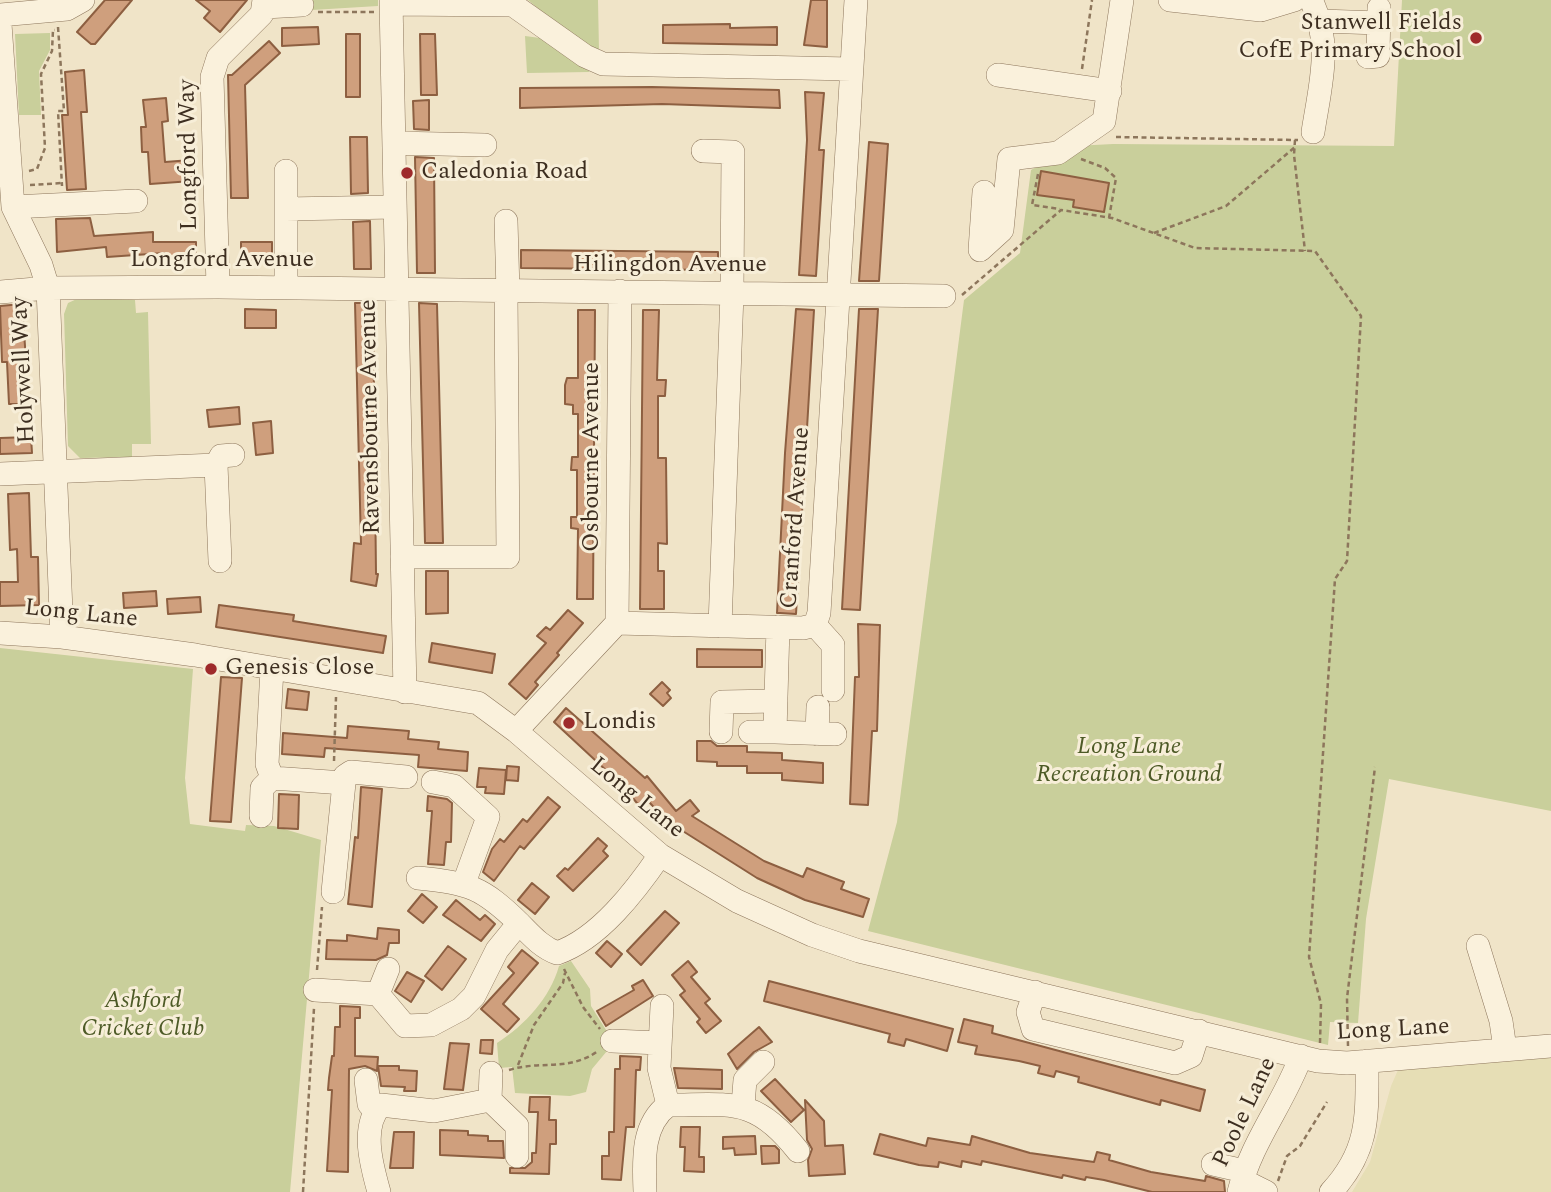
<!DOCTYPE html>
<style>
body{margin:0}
canvas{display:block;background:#f0e4c8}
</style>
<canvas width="1551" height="1192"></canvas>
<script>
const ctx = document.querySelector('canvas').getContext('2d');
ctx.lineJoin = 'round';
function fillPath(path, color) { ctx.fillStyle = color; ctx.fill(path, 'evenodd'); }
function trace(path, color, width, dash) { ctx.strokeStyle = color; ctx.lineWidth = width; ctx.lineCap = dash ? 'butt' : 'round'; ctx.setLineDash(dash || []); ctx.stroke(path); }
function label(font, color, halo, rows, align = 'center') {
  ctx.font = font + ' Spectral,serif'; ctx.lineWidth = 6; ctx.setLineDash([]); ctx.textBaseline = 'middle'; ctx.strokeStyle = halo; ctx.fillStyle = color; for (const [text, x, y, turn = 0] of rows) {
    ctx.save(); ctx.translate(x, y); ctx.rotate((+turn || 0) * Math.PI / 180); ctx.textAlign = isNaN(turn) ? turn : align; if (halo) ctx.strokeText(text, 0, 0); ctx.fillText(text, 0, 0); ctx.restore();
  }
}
const farmland = new Path2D(`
 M1551 1054V1192H1352L1370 1162 1391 1086 1398 1070 1415 1063Z`);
const green = new Path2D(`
 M306 0H378V6L312 10Z
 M528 0H598L599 51 578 42Z
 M1402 0H1551V811L1389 779 1366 919 1358 1023 1330 1022 1328 1045 868 931 897 822 964 300 1020 253 1031 170 1075 146 1113 144 1394 146Z
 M50 33V50L39 71 41 115H19L15 34Z
 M525 36 540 38 590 72 527 73Z
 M79 298 135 300 136 313 148 312 151 444H132V457L80 458 68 446 64 314 68 303Z
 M0 648 193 669 185 778 190 824 245 831 246 825 274 826 321 840 290 1192H0Z
 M571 961 590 989 591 1006 606 1030 607 1051 592 1069 586 1092 570 1096 515 1093 512 1067 499 1068 497 1043C525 1025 550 998 559 966Z`);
const building = new Path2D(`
 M105 0H132L95 44H91L77 32Z
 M196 0H247L220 32 204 18 210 11Z
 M811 0H827V47L804 45Z
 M730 24V28L777 27V45L663 43V25Z
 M318 27 319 44 282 46V28Z
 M346 34H360V97H346Z
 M420 34H435L437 95H421Z
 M269 41 280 53 245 85 248 198H231L228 75H232Z
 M84 70 87 112H81L86 189 67 190 62 115H68L65 72Z
 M652 87 779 90 780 108 662 104 520 108V88Z
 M805 92 824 93 819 150H824L816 276 799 275 807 140Z
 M166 98 168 121 162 122 165 162 191 160 192 181 150 184 148 152H142L141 127H146L143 100Z
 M429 100V130L414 129 413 101Z
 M350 137H367L368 193 351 194Z
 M869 142 888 144 879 281H859Z
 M415 157 434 158 435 273H417Z
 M1041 171 1109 183 1104 212 1073 207 1074 200 1037 195Z
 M90 218 94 236 153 232V242H196V260H164V253L107 257 106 247 57 252 56 219Z
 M370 221 371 269H354L353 222Z
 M241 242H272V260H241Z
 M521 250 718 252V270L521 268Z
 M355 303H373L376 574H378L376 586 351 581 354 543 361 544Z
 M419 303 437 304 443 543H425Z
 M22 304 26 360 22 361 25 404H9L7 362H2L0 306Z
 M245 309 276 310V328H245Z
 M796 309 814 310 796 614 780 613H777L785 453Z
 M859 309H878L860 610 842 609Z
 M578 310H595L593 599H577L578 529 571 528V517H577V470H571L572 457H578V414H573V405L565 404V385L567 378H578Z
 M643 310H659L657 380H666L665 396H658V458H666L667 544 658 543V571H664V609H640Z
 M239 407 240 424 209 427 207 410Z
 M271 421 273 453 256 455 253 423Z
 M31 437 32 453 0 454V438Z
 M29 493 31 557H38L39 605 0 606V582H18L17 549 10 550 8 494Z
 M448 571V613L426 614V571Z
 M156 591 157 606 124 608 123 593Z
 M200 597 201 612 168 614 167 599Z
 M219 605 294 615 293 621 386 636 383 653 216 627Z
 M568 610 583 623 557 653 559 655 535 682 538 685 526 699 509 684 546 643 537 636 546 627 550 630Z
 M858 624 880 625 877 731H872L868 805 850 804 855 677H859Z
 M432 643 495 654 492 673 429 662Z
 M697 649 762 650V667H697Z
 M221 677 242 678 231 822 210 821Z
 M662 682 670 690 667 693 671 698 663 706 650 694Z
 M288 689 309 692 307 710 286 708Z
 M566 708 645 778 647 776 676 811 690 800 699 811 692 816 764 861 803 877 807 868 844 882 841 889 869 899 863 917 805 900 757 878 678 828 675 830 649 802 641 808 623 786 554 722Z
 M348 726 409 731 408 739 439 742 438 749 468 752 467 771 418 767 419 755 325 748 324 757 282 754 283 733 347 738Z
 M697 741H711L717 746H747V752L782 753V760L823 763V783L782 780V773H747V766H717V762L697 761Z
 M507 766 519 767 518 781 506 780Z
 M479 768 506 770 504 794 485 793 486 787H477Z
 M361 787 382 789 372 907 348 904 355 837 358 838Z
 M279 794 299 795 298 829 278 828Z
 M428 796 447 799 452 803 451 842H446L444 865 428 864 432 811H427Z
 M548 797 560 807 524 849 520 846 494 881 483 872 492 849 500 839 504 842 523 819 527 822Z
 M598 838 607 846 603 851 608 856 573 891 557 876 565 868 568 870Z
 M532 883 549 897 535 914 518 900Z
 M422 894 437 907 423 923 408 911Z
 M456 900 480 920 485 915 495 924 481 941 443 915Z
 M665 911 679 923 641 965 627 951Z
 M378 928 399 930V943H389L387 955 376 960 326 959 327 940 347 941V935L377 939Z
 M607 941 622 954 611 967 596 953Z
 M448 946 466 959 442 990 425 976Z
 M522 950 538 963 503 1004 519 1019 507 1032 481 1009 514 973 508 967Z
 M688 961 697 972 691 977 710 999 705 1003 721 1021 706 1033 697 1022 700 1019 680 995 685 991 672 975Z
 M407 972 424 981 411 1002 395 991Z
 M643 980 653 996 606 1026 597 1011 634 990 632 986Z
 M769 981 953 1029 947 1051 906 1039 904 1046 888 1042 890 1034 764 1001Z
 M340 1006 360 1007V1018H355V1056L378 1057 377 1071 365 1066 349 1069 348 1172 327 1171 332 1090H328L329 1078 332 1056H334L335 1027H340Z
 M964 1019 993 1026 992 1033 1205 1090 1200 1111 1161 1100 1160 1105 1117 1093 1078 1082 1079 1077 1056 1071 1054 1077 1038 1073 1040 1066 1019 1061 975 1054 977 1046 958 1042Z
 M759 1027 772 1042 754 1052 737 1069 728 1054Z
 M481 1040H493L492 1054 480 1053Z
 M450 1043 469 1044 463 1090 444 1089Z
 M620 1056 641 1057 640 1070H636L634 1127H626L621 1180 602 1179V1156H609V1132H614L615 1069H620Z
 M378 1066H399V1070L417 1071 416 1091H404L405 1087 381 1086Z
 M674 1068 722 1070V1089L678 1088Z
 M775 1079 804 1110 791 1122 761 1091Z
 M530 1097H550L549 1120H556V1144H550L549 1174 510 1173V1168H525L532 1162V1153H536L538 1112H529Z
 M805 1100 824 1121 825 1146 843 1145 845 1174 809 1176 808 1160 812 1149 807 1140Z
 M681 1127H700L699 1157H704V1172L684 1171 685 1147H680Z
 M440 1130 468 1131V1135L488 1136V1141H503L504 1158 440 1155Z
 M394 1132H414L413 1168H390Z
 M880 1134 926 1146 928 1138 970 1145 972 1136 1030 1153 1094 1162 1097 1152 1110 1155 1109 1160 1151 1172 1205 1181 1206 1176 1224 1181 1225 1192H1152L1104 1180 1086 1177 1085 1180 1063 1175 1062 1178 982 1161 981 1165 962 1161 961 1167 939 1162 938 1167 919 1165 874 1154Z
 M755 1136 756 1154 735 1155 734 1148 723 1149V1137Z
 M761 1146H775L779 1150V1163L762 1164Z`);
const path = new Path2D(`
 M318 12H374
 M58 27 64 111H58L62 186
 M1082 69 1092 0
 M1116 137 1298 140
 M1295 140 1294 155 1305 251
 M1081 159 1105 168 1116 178 1109 218
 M29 171 37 169 45 148 41 74 52 51 53 30H55
 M1038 174 1032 205 1060 209
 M30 185 62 183
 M1154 233 1226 206 1295 147
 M962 295 1061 210 1112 218 1195 248 1315 251 1361 316 1347 561 1335 579 1309 957 1321 1004 1320 1043
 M334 761 336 697
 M564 969 583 1007 600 1029
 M317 970 322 907
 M1348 1046 1347 998 1375 767
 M518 1065 534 1025 563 983 565 973
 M509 1070C540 1060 569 1072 598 1051
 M1278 1181 1287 1156 1300 1146 1327 1102
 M303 1192 314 1008`);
const minor = new Path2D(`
 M391 0 405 692
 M1170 0 1261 10 1294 0
 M1311 0C1333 43 1320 86 1313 132
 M391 4 513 5 585 56 603 64 851 69
 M264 7 302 5
 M0 15 67 9 83 0
 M1321 21 1379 23
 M0 24 13 207 41 265 48 288 62 637
 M1368 57 1378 56 1379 8
 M998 75 1110 91
 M394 143 485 145
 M703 151 733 152 732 293 720 626
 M286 171V287
 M984 192 980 250 1002 230 1009 159 1058 153 1104 121 1122 0
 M13 207 136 201
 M286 209 395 207
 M506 221 508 292
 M218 287 212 77 218 58 262 14 264 0
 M0 292 48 288 218 287 944 296
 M216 465 220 561
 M0 474 216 465 221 456 233 455
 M402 557H508L506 292
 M617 623 620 291
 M815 625 833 645V690
 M778 627 775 732 835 734
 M0 633 62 637 195 655 478 703 516 731 660 855 737 901 812 935 859 951 1318 1061 1347 1063 1551 1046
 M272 668 267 764 272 778 344 783 333 892
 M516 731 617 623 803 628 815 625 819 613 856 0
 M721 732 722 702 776 701
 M750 732H775
 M817 734 818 707
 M433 782 454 786 488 817 464 883
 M344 783 345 776 351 772 406 777
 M261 816 262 788 272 778
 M418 878C469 883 482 887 519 923 531 935 541 947 557 953 599 939 636 890 660 855
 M1478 946 1501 1021 1505 1049
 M315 990 378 994 405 1026 431 1025 461 1009 474 996 497 950 519 923
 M1035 992 1028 1012 1033 1029 1175 1063 1191 1056 1199 1031
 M378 994 388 969
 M662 1006 659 1068 668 1105
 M612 1041 660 1043
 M491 1073 490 1100 517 1126V1156
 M366 1080 369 1104 375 1111
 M743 1105 745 1080 763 1062
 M1213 1164 1244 1171
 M1242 1180 1266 1192
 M379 1192C372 1167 360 1126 381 1105L434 1111 490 1100
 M645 1192C644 1162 641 1125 668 1105 731 1105 755 1096 798 1151
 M1239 1192C1251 1142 1284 1103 1301 1056
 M1331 1192C1370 1150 1367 1115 1367 1061`);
const markers = [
 [1476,38,7,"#9e2a2b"],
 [407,173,7,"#9e2a2b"],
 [211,669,7,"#9e2a2b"],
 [569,723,7,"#9e2a2b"]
];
const poiNames = [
 ["Stanwell Fields",1462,24,"right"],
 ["CofE Primary School",1462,52,"right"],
 ["Caledonia Road",421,173],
 ["Genesis Close",225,669],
 ["Londis",583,723]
];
const streetNames = [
 ["Longford Way",190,155,-91],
 ["Longford Avenue",222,261],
 ["Hilingdon Avenue",670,266],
 ["Holywell Way",25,370,-93],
 ["Ravensbourne Avenue",372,417,-91],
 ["Osbourne Avenue",593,457,-90],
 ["Cranford Avenue",797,518,-86],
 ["Long Lane",81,615,6],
 ["Long Lane",636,799,39],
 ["Long Lane",1393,1031,-3],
 ["Poole Lane",1246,1113,-65]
];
const parkNames = [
 ["Long Lane",1129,748],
 ["Recreation Ground",1129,776],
 ["Ashford",143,1002],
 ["Cricket Club",143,1030]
];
fillPath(farmland, '#e6deb5');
fillPath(green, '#c9cf9b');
fillPath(building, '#cf9f7d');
trace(building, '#8d5f41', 2);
trace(minor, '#8d765c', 24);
trace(path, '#8d765c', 2.5, [5, 3.5]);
trace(minor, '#faf1dc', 23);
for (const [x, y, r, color] of markers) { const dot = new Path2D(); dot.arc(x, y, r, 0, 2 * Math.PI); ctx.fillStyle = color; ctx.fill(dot); trace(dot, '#f7eed8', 2.5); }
label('24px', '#3d2e20', '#f7eed8', poiNames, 'left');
label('24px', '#3d2e20', '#f7eed8', streetNames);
label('italic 24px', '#4d5a26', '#f7eed8', parkNames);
</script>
